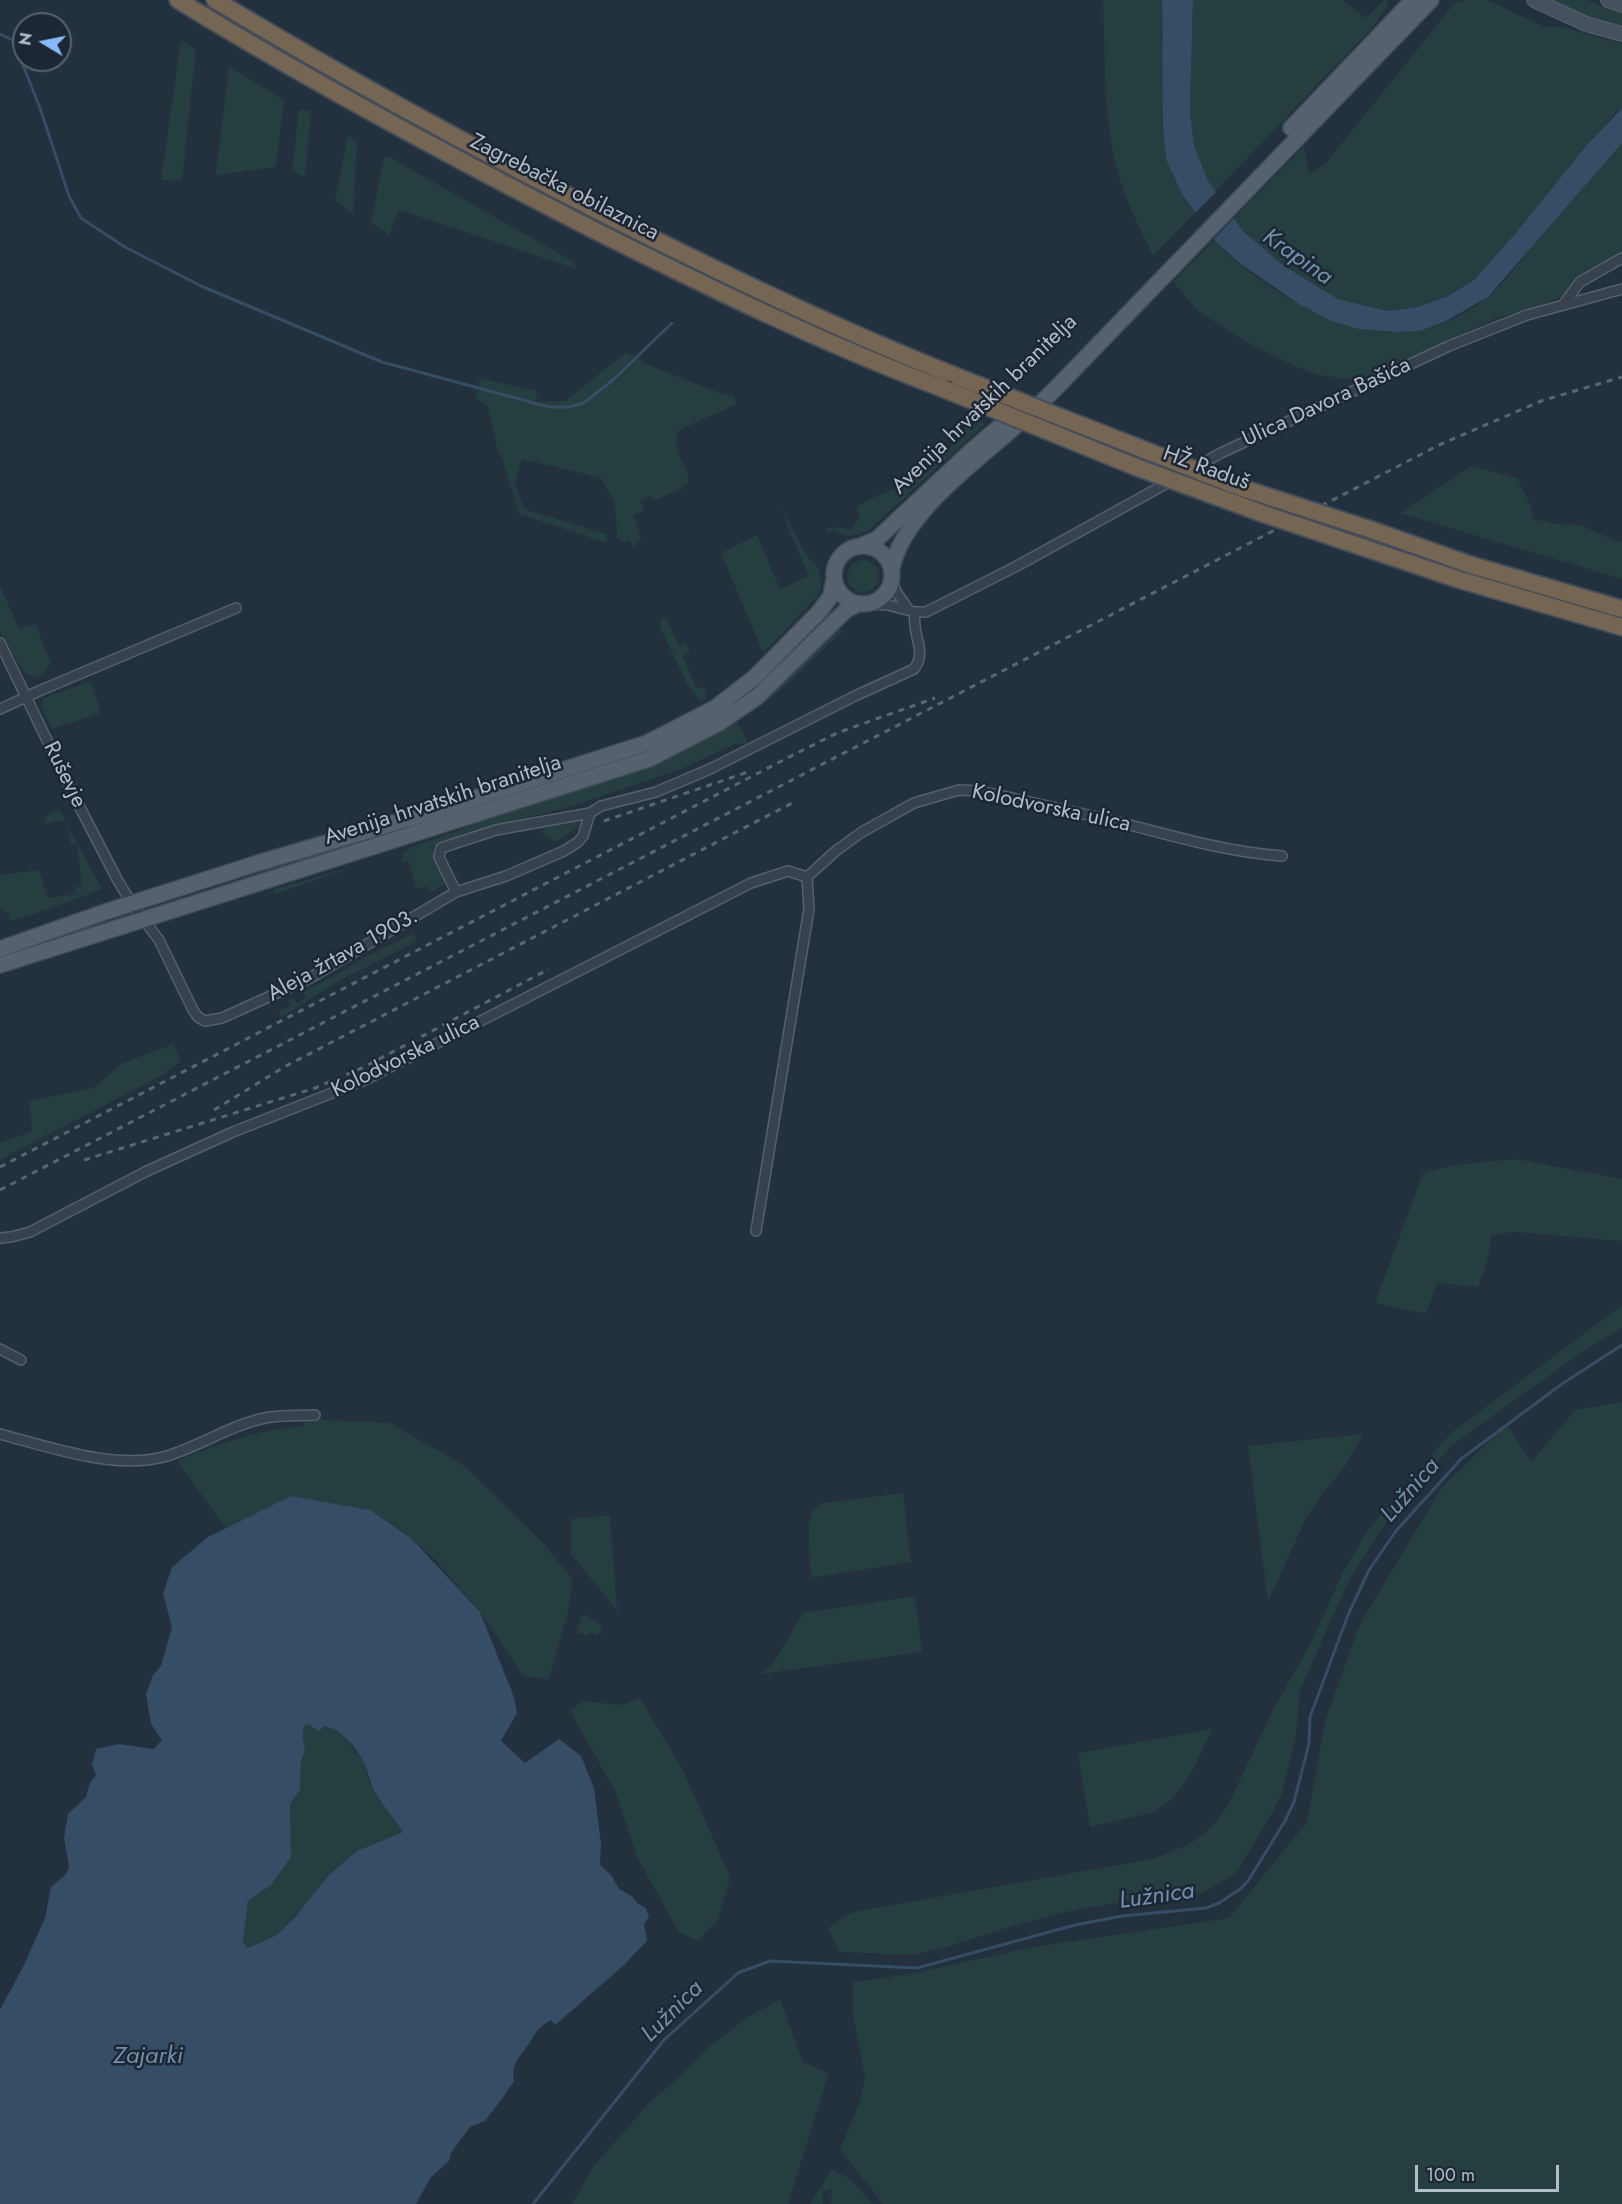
<!DOCTYPE html>
<meta charset="utf-8">
<style>
body{margin:0}
#map{position:relative;width:1622px;height:2204px;overflow:hidden;background:#23303e;font-family:Jost,sans-serif}
canvas{display:block}
.north{position:absolute;left:12px;top:12px;width:60px;height:60px;box-sizing:border-box;background:#1c2733;border:2px solid #58636f;border-radius:50%;rotate:280deg;font-size:16px;font-weight:700;line-height:24px;text-align:center;color:#b3bdc9}
.north::after{content:'';display:block;margin:auto;width:21px;height:27px;background:#86bbfb;clip-path:polygon(50% 0,100% 100%,50% 72%,0 100%)}
.scale{position:absolute;left:1415px;top:2165px;width:144px;height:27px;box-sizing:border-box;border:3px solid #b3bdc9;border-top:0;padding-left:8px;font-size:18px;line-height:21px;white-space:nowrap;color:#b3bdc9;-webkit-text-stroke:4px #1c2733;paint-order:stroke}
</style>
<div id="map">
<canvas width="1622" height="2204"></canvas>
<div class="north">N</div>
<div class="scale">100 m</div>
</div>
<script>
const ctx = document.querySelector('canvas').getContext('2d');
ctx.lineJoin = 'round';
function fillPath(path, color) { ctx.fillStyle = color; ctx.fill(path, 'evenodd'); }
function trace(path, color, width, dash) { ctx.strokeStyle = color; ctx.lineWidth = width; ctx.lineCap = dash ? 'butt' : 'round'; ctx.setLineDash(dash || []); ctx.stroke(path); }
function label(font, color, halo, rows, align = 'center') {
  ctx.font = font + ' Jost,sans-serif'; ctx.lineWidth = 5; ctx.setLineDash([]); ctx.textBaseline = 'middle'; ctx.strokeStyle = halo; ctx.fillStyle = color; for (const [text, x, y, turn = 0] of rows) {
    ctx.save(); ctx.translate(x, y); ctx.rotate((+turn || 0) * Math.PI / 180); ctx.textAlign = isNaN(turn) ? turn : align; if (halo) ctx.strokeText(text, 0, 0); ctx.fillText(text, 0, 0); ctx.restore();
  }
}
const green = new Path2D(`
 M1103 0H1162L1161 40 1182 194 1195 213 1153 256C1139 227 1124 197 1116 166 1103 113 1105 55 1103 0Z
 M1193 0H1343L1366 18 1384 0H1388L1387 6 1373 27 1215 192 1208 181 1194 145 1190 111Z
 M1466 0H1487L1545 27H1564L1622 44V108L1616 112 1515 234 1474 280 1448 296 1418 307 1388 311 1338 299 1284 266 1243 231 1234 218 1304 146 1309 174 1325 164 1454 4Z
 M1546 0H1586L1622 13V28L1568 11Z
 M181 40 196 49 182 181 161 180Z
 M229 66 284 100 276 167 216 175Z
 M299 109 311 111 305 177 292 171Z
 M348 135 357 143 353 214 335 200Z
 M1622 143V254L1575 279 1573 284 1560 298 1493 320 1364 382 1314 374 1284 361 1246 342 1198 311 1173 282 1214 239C1231 262 1283 296 1309 309 1368 341 1433 342 1487 297 1507 282 1522 258 1537 238 1564 206 1592 172 1622 143Z
 M388 156 574 262 576 269 399 210 389 235 371 223 384 158Z
 M625 353 634 355 644 363 686 380 723 394 733 395 737 404 680 430C670 444 683 462 689 476L687 478 689 483 683 485V488L653 501 651 496 641 501 644 511 634 516 641 539 634 548 630 540 624 543 617 538 615 504 601 478 522 459 515 484 524 509 606 534 607 543 519 514 502 458 498 452 488 406 475 398 476 392 480 389 479 378 536 391 537 399 531 402 565 401Z
 M974 419 985 424 867 532 850 536 832 531 829 533 826 531V529L832 527 852 529 860 516 856 509C874 492 902 490 923 475 944 459 956 438 974 419Z
 M1471 466 1517 478 1530 504 1533 519 1557 524 1580 525 1622 543V579L1400 513Z
 M781 506 805 554 817 566 820 573 821 588 816 598 763 653 721 553 757 535 780 589 809 576 791 535Z
 M847 576a16 16 0 1 1 32 0a16 16 0 1 1-32 0Z
 M0 585 19 629 35 624 51 663 42 676 33 677 24 672 0 633Z
 M827 613 831 617 765 683 719 717 659 749 175 903V900L219 887 282 863 331 850 628 757 656 746Z
 M666 617 679 647 686 643 690 652 683 656 696 688 702 687 706 690V698L700 702 686 682 660 627 661 620Z
 M839 628 842 632 780 691 737 721 749 745 737 743 686 767 655 778 569 807 509 822 435 846 433 848 445 884 430 893 427 886 417 889 408 861 402 863 403 854 413 846 457 831 484 818 582 788 772 692Z
 M91 681 101 713 52 729 41 705 44 698Z
 M59 809 102 889 46 910 10 921 6 911 3 912 0 907V875L39 870 48 898 76 894 75 887 82 886 77 843 71 844 66 820 45 823 44 817Z
 M581 818 582 823 558 841 547 838 542 832 549 823Z
 M342 870H346L278 893H272L274 889Z
 M414 933 417 941 337 982 282 1017 278 1012 290 1006 288 1000 292 998 297 1003 306 998 303 992 338 974 361 959Z
 M173 1044 181 1062 166 1071V1073L0 1160V1143L32 1131 29 1101 94 1088 121 1064Z
 M1516 1159 1622 1179V1241L1514 1232 1491 1235 1488 1259 1478 1287 1437 1283 1426 1314 1375 1303 1423 1173 1453 1165Z
 M1622 1305V1328L1582 1352 1451 1446 1387 1521 1348 1582 1300 1690 1296 1735 1282 1793 1274 1810 1240 1867 1232 1876 1200 1894 1117 1903 1070 1911 1006 1928 948 1947 912 1955 839 1952 828 1928 848 1914 858 1911 1152 1859 1188 1845 1204 1834 1217 1821 1228 1805 1273 1710 1313 1639 1340 1578 1367 1531 1451 1433Z
 M1622 1402V2204H883L840 2150 859 2104 865 2078 853 2015V1982L910 1974 1033 1947 1229 1918 1307 1822 1325 1721 1359 1626 1442 1487 1507 1424 1531 1462 1575 1410Z
 M305 1419 390 1423 465 1466 545 1545 573 1580 568 1612 549 1679 523 1676 480 1612 432 1557 412 1539 292 1496 226 1528 177 1461C218 1444 259 1429 304 1426Z
 M1363 1434 1346 1465 1321 1496 1304 1522 1268 1602 1248 1446Z
 M903 1493 911 1562 811 1578C811 1561 805 1527 812 1513 814 1508 819 1506 823 1503Z
 M610 1515 617 1611 571 1554V1519Z
 M915 1596 922 1652 761 1674 774 1662 803 1613Z
 M586 1615 601 1625V1633L597 1636 592 1632 587 1635 577 1633 581 1616Z
 M640 1698 683 1770 730 1877 718 1920 698 1941 679 1932 638 1859 616 1793 570 1711 583 1701 621 1705Z
 M308 1724 336 1728 345 1737 365 1764 369 1781 376 1794 404 1832 357 1851 277 1935 247 1948 243 1942 248 1901 271 1885 291 1857 290 1804 300 1790 301 1761 305 1751 303 1737 304 1726Z
 M1212 1729C1198 1759 1185 1795 1154 1812L1090 1827 1078 1753Z
 M780 1999 803 2062 829 2073 788 2204H572L593 2167 649 2103 678 2078 709 2047 745 2019Z
 M832 2169 849 2178 874 2204H831L832 2189 823 2192V2204H810Z`);
const water = new Path2D(`
 M1162 0H1193L1190 111 1194 145 1208 181 1243 231 1284 266 1338 299 1388 311 1418 307 1448 296 1474 280 1515 234 1586 146 1622 108V143L1488 297 1446 321 1420 331 1395 332 1359 329 1331 321 1299 304 1242 265 1217 243 1182 194 1166 159 1163 125Z
 M291 1496 370 1510 412 1539 480 1612 514 1697 517 1713 501 1741 525 1763 559 1739 581 1756 594 1788 601 1843 600 1865 611 1875 619 1889 633 1897 638 1904 646 1908 649 1917 644 1924 647 1941 622 1967 555 2025 551 2020C537 2028 536 2033 528 2045 519 2058 511 2064 514 2081L504 2096 485 2121 470 2127 451 2153 449 2161 431 2177 416 2204H0V2010L24 1965 45 1918 51 1887 66 1874 69 1867 64 1838 68 1814 86 1797 90 1783 96 1775 92 1764 96 1749 119 1744 153 1749 162 1740 151 1724 146 1694 153 1675 161 1666 172 1627 163 1594 172 1567 208 1537ZM308 1724 319 1731 324 1726C342 1729 356 1747 364 1763 369 1773 370 1784 376 1794 384 1807 395 1819 403 1832L357 1851 329 1875 295 1917 277 1935 248 1948 243 1942 248 1901 271 1885 291 1857 290 1804 300 1790 301 1761 305 1751 303 1737 304 1726Z`);
const pier = new Path2D(`
 M1218 190 1236 216 1212 241 1193 215Z`);
const stream = new Path2D(`
 M0 34 13 40 40 108 69 196 81 218 125 247 201 286 382 362 549 407H569L584 403 613 380 672 323
 M533 2204 664 2040 738 1973 770 1961 917 1968 1075 1925 1122 1916 1206 1908 1219 1903 1240 1889 1248 1881 1285 1821 1294 1802 1309 1743 1310 1717 1348 1615 1369 1570 1396 1531 1461 1459 1562 1384 1622 1345`);
const minor = new Path2D(`
 M1563 305 1580 282 1622 258
 M1194 468 1221 453 1449 346 1527 315 1622 289
 M892 582 897 593 908 609
 M867 604 888 605 915 612H926L1017 566 1171 481
 M0 643 74 796 118 881 132 904 159 940 193 1010 198 1017 205 1021 222 1018 310 978 456 892 506 876 564 851 578 842 583 836 590 813
 M0 709 39 691 236 608
 M456 892 439 857 441 848 496 830 590 813 601 806 656 792 710 769 855 696 914 669C928 651 911 635 915 612
 M756 1231 809 909 807 877
 M0 1238 11 1237 30 1232 147 1171 233 1132 365 1080 751 883 788 871 807 877 837 850 862 832 914 803 959 790 981 791C1032 803 1083 813 1134 826 1183 839 1231 852 1282 856
 M0 1349 21 1360
 M0 1434C49 1447 117 1471 167 1456 200 1446 231 1425 265 1418 281 1415 299 1416 315 1415`);
const secondary = new Path2D(`
 M1534 0 1586 24 1622 34
 M1608 0 1622 5`);
const primary = new Path2D(`
 M1291 128 1413 0
 M863 545 877 539 971 451 1009 419
 M834 575a29 29 0 1 1 58 0a29 29 0 1 1-58 0Z
 M892 568C904 512 977 461 1018 424 1032 412 1045 399 1058 386L1431 0
 M0 949 105 912 258 863 425 814 647 743 715 708 755 677 819 612 831 596 834 580
 M0 965 649 759 719 723 757 697 846 610 858 604`);
const motorway = new Path2D(`
 M178 0C313 83 453 158 594 230 708 287 824 344 944 389
 M215 0C343 77 475 149 608 216 723 274 839 330 958 377
 M1468 564 1622 609
 M1457 579 1622 627`);
const rail = new Path2D(`
 M604 821 748 772
 M214 1110 284 1067 792 803
 M84 1160 315 1088 362 1068 549 969
 M0 1167 795 754 837 733 935 698
 M0 1190 1439 445 1541 401 1622 377`);
const motorwayBridge = new Path2D(`
 M958 377 1242 488 1372 530 1468 564
 M944 389 1136 467 1264 514 1457 579`);
const streetNames = [
 ["Zagrebačka obilaznica",564,188,27],
 ["Ulica Davora Bašića",1327,403,-25],
 ["Avenija hrvatskih branitelja",985,405,-44],
 ["HŽ Raduš",1206,469,20],
 ["Ruševje",64,775,64],
 ["Avenija hrvatskih branitelja",443,801,-18],
 ["Kolodvorska ulica",1051,809,12],
 ["Aleja žrtava 1903.",343,956,-29],
 ["Kolodvorska ulica",406,1057,-26]
];
const waterNames = [
 ["Krapina",1297,258,35],
 ["Lužnica",1411,1491,-49],
 ["Lužnica",1157,1897,-8],
 ["Lužnica",673,2012,-45],
 ["Zajarki",148,2057]
];
fillPath(green, '#253e3f');
fillPath(water, '#364d66');
fillPath(pier, '#23303e');
trace(stream, '#364d66', 3);
trace(minor, '#55606c', 12);
trace(secondary, '#55606c', 16);
trace(primary, '#404b57', 18);
trace(motorway, '#424d59', 20);
trace(minor, '#37424e', 9);
trace(secondary, '#455161', 14);
trace(primary, '#55616e', 15);
trace(motorway, '#756654', 16);
trace(rail, '#596775', 3, [6, 6]);
trace(motorwayBridge, '#424d59', 20, []);
trace(motorwayBridge, '#756654', 16);
label('22px', '#b3bdc9', '#1c2733', streetNames);
label('italic 24px', '#7290ae', '#1c2733', waterNames);
</script>
